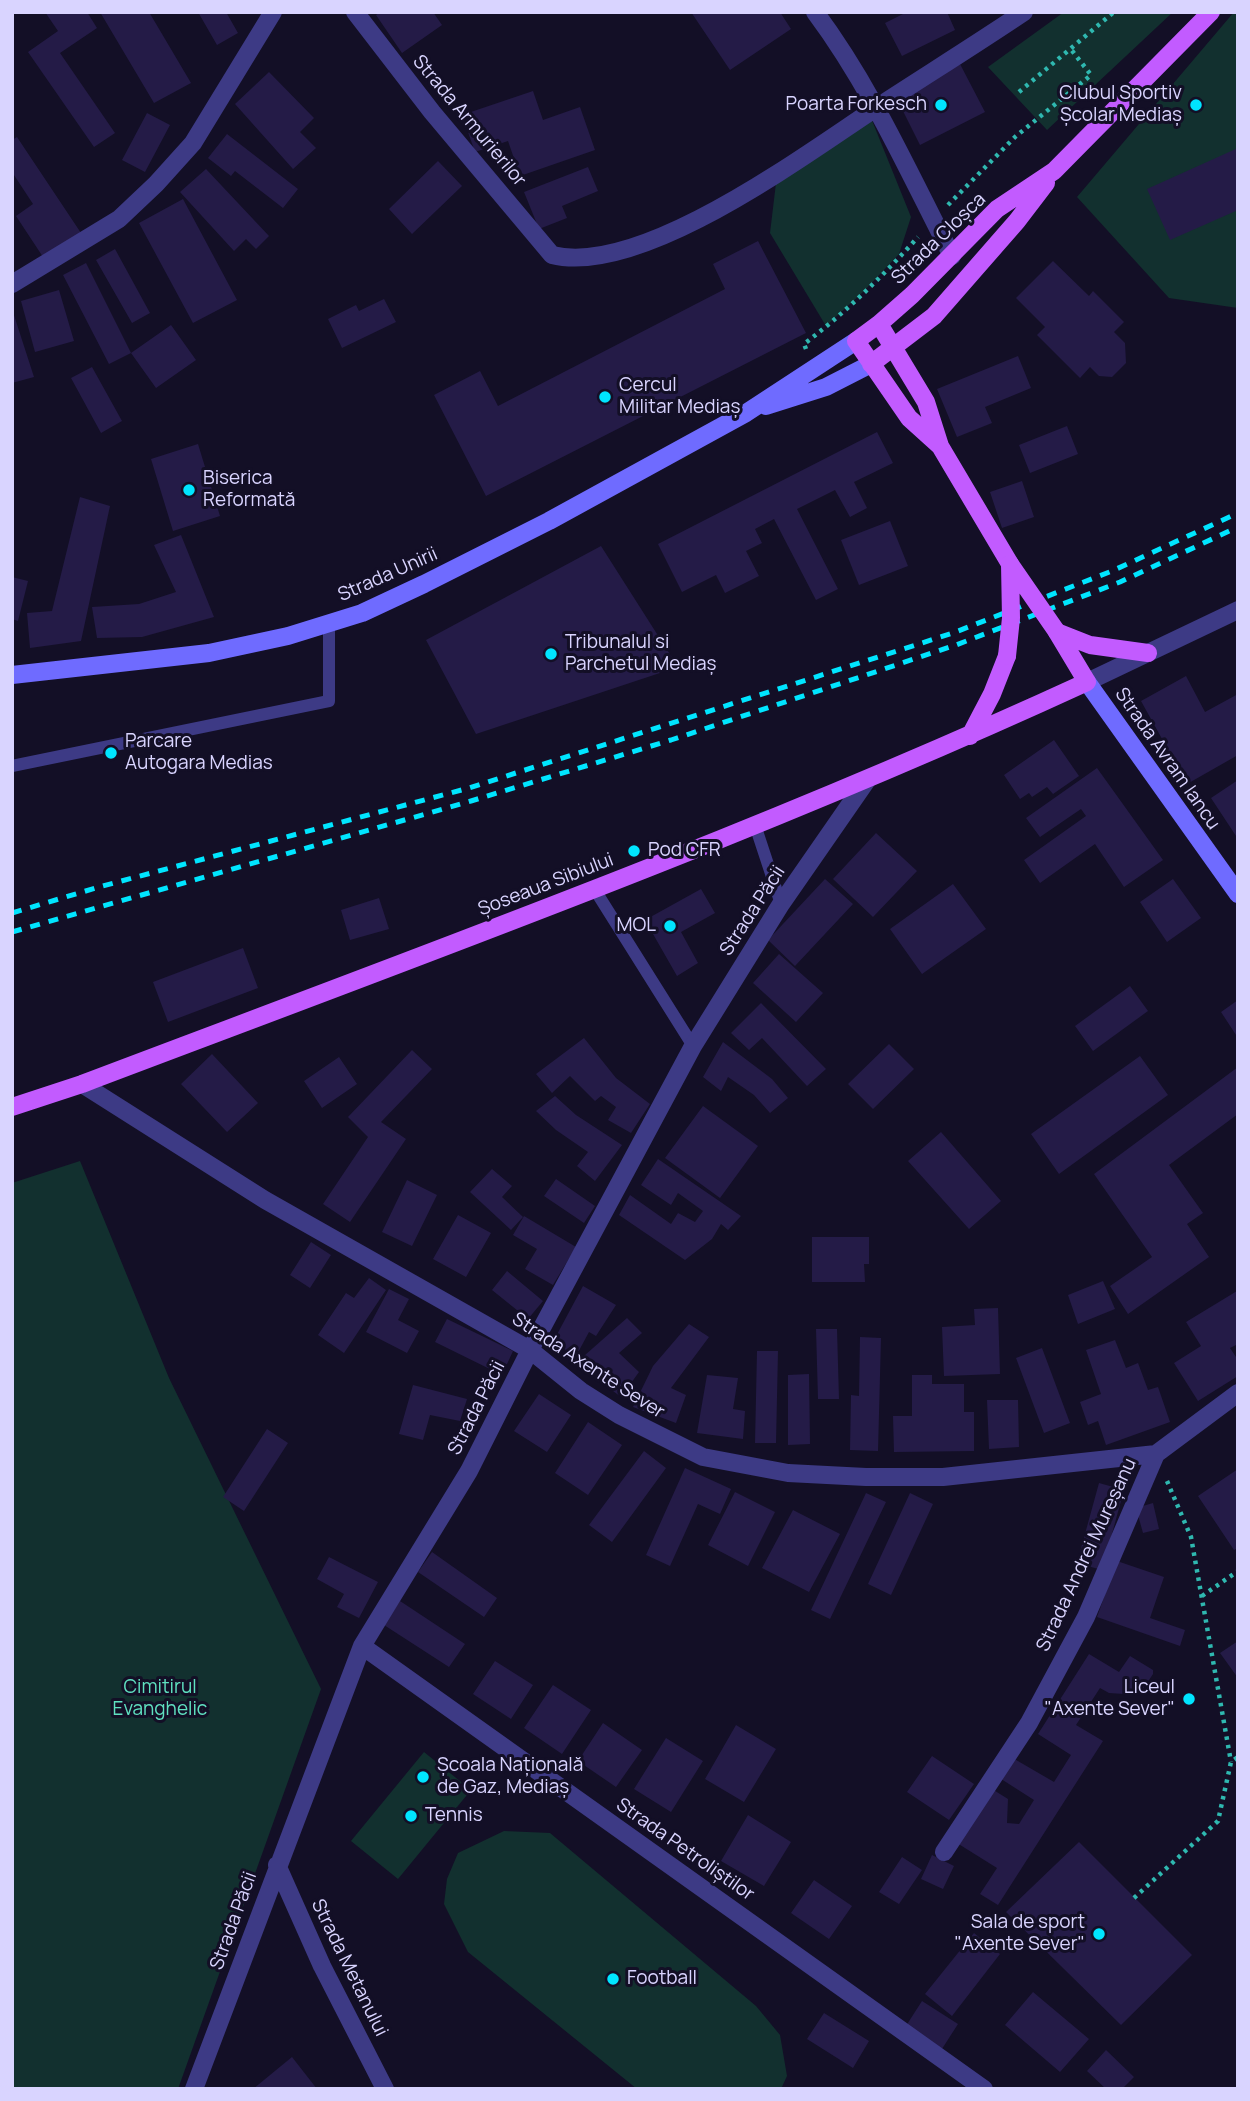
<!DOCTYPE html>
<meta charset="utf-8">
<style>
body{margin:0}
#map{position:relative;width:1250px;height:2101px;overflow:hidden;background:#130f26;font-family:Manrope,sans-serif}
canvas{display:block}
.frame{position:absolute;inset:0;border:14px solid #d9d4ff;pointer-events:none}
</style>
<div id="map">
<canvas width="1250" height="2101"></canvas>
<div class="frame"></div>
</div>
<script>
const ctx = document.querySelector('canvas').getContext('2d');
ctx.lineJoin = 'round';
function fillPath(path, color) { ctx.fillStyle = color; ctx.fill(path, 'evenodd'); }
function trace(path, color, width, dash) { ctx.strokeStyle = color; ctx.lineWidth = width; ctx.lineCap = dash ? 'butt' : 'round'; ctx.setLineDash(dash || []); ctx.stroke(path); }
function label(font, color, halo, rows, align = 'center') {
  ctx.font = font + ' Manrope,sans-serif'; ctx.lineWidth = 6; ctx.setLineDash([]); ctx.textBaseline = 'middle'; ctx.strokeStyle = halo; ctx.fillStyle = color; for (const [text, x, y, turn = 0] of rows) {
    ctx.save(); ctx.translate(x, y); ctx.rotate((+turn || 0) * Math.PI / 180); ctx.textAlign = isNaN(turn) ? turn : align; if (halo) ctx.strokeText(text, 0, 0); ctx.fillText(text, 0, 0); ctx.restore();
  }
}
const green = new Path2D(`
 M1064 12H1173L1047 130 988 67Z
 M1234 12H1238V308L1169 298 1077 197Z
 M871 118 911 217 899 254 863 292 826 326 770 233 776 183Z
 M80 1161 169 1378 321 1689 178 2089H12V1183Z
 M424 1752 471 1790 398 1879 351 1841Z
 M504 1831 550 1833 756 2006 780 2035 787 2076 781 2089H637L468 1952 444 1904 447 1879 458 1853Z`);
const building = new Path2D(`
 M45 12H87L97 28 60 53 115 133 94 147 28 52 58 31Z
 M100 12H149L191 83 154 103Z
 M198 12H226L238 33 217 45Z
 M380 12H433L442 25 402 53 376 15Z
 M691 12H780L791 29 730 70Z
 M907 12H947L955 30 902 56 885 23Z
 M960 64 985 112 920 145 897 99Z
 M269 72 314 118 300 132 316 148 293 169 235 104Z
 M533 91 543 120 580 107 595 150 520 176 508 141 475 152 462 115Z
 M147 113 170 125 145 172 122 160Z
 M227 134 298 189 283 208 235 171 231 176 208 158Z
 M17 137 81 233 43 257 16 216 33 204 12 172V140Z
 M1238 148V210L1170 240 1147 189Z
 M438 161 462 186 412 234 389 209Z
 M588 167 598 191 562 206 567 218 539 229 524 192Z
 M206 169 269 236 256 249 246 239 234 251 180 192Z
 M183 199 237 300 193 323 139 223Z
 M758 241 806 333 486 496 434 395 480 371 498 406 725 289 713 264Z
 M115 249 150 313 132 323 96 260Z
 M1053 261 1089 296 1093 291 1124 322 1114 332 1125 343 1126 363 1112 377 1099 376 1090 367 1080 378 1037 335 1045 327 1016 298Z
 M86 263 131 353 109 364 63 275Z
 M59 290 74 341 35 352 21 301Z
 M384 299 396 322 342 348 328 319 356 305 359 311Z
 M12 309 34 377 12 383Z
 M171 325 196 360 156 388 131 353Z
 M1018 356 1031 388 985 407 992 423 957 437 937 389Z
 M92 367 122 421 101 433 71 378Z
 M1067 426 1078 454 1030 473 1019 445Z
 M877 432 893 463 854 482 867 508 850 517 835 490 797 509 838 589 816 600 774 519 755 529 762 543 746 551 759 576 725 593 716 575 682 592 658 544Z
 M198 444 220 516 173 531 151 459Z
 M1022 481 1034 517 1002 528 990 492Z
 M80 497 110 506 81 641 30 648 27 613 52 611Z
 M890 521 908 566 859 585 841 540Z
 M181 535 214 617 142 637 97 638 92 607 139 604 176 592 154 545Z
 M601 546 678 667 476 734 426 640Z
 M12 577 28 581 18 621 12 619Z
 M1186 676 1205 712 1238 694V755L1187 784 1141 701Z
 M1054 740 1079 776 1053 794 1047 787 1032 797 1029 793 1020 799 1004 775Z
 M1097 768 1163 860 1124 887 1095 844 1040 883 1024 860 1086 816 1081 809 1040 837 1026 818Z
 M1238 780V839L1211 798Z
 M876 833 917 871 873 917 833 879Z
 M825 879 853 904 795 966 768 940Z
 M1173 879 1201 918 1167 942 1140 902Z
 M953 884 986 929 922 974 890 929Z
 M701 889 715 913 681 932 698 963 677 976 645 920Z
 M379 898 389 929 350 940 341 910Z
 M243 948 258 988 168 1022 153 982Z
 M779 954 823 993 796 1022 753 983Z
 M1130 986 1148 1011 1093 1051 1075 1026Z
 M1238 1000V1038L1221 1012Z
 M761 1003 826 1069 807 1086 762 1038 749 1050 731 1033Z
 M584 1038 616 1078 650 1104 631 1133 608 1120 616 1107 601 1096 595 1101 570 1076 552 1093 536 1074Z
 M723 1042 772 1079 788 1098 770 1113 754 1095 728 1077 721 1091 703 1077Z
 M889 1044 914 1069 873 1109 848 1084Z
 M412 1050 432 1069 381 1122 406 1139 350 1222 323 1204 368 1137 348 1117Z
 M212 1054 258 1103 227 1132 181 1084Z
 M1140 1056 1168 1095 1059 1174 1031 1134Z
 M339 1057 357 1084 322 1108 304 1081Z
 M1238 1067V1114L1169 1165 1203 1213 1187 1224 1209 1257 1128 1314 1110 1286 1152 1257 1094 1174Z
 M555 1096 576 1115 622 1145 595 1181 577 1166 588 1152 556 1130 536 1111Z
 M703 1106 758 1146 720 1198 665 1158Z
 M941 1132 1001 1201 969 1229 908 1161Z
 M658 1159 741 1216 728 1230 721 1224 712 1239 685 1260 619 1215 630 1195 671 1224 678 1213 695 1222 703 1211 678 1193 671 1205 641 1185Z
 M492 1169 512 1186 502 1197 523 1217 511 1230 470 1192Z
 M556 1179 595 1206 584 1223 544 1196Z
 M407 1180 437 1195 412 1246 382 1232Z
 M458 1215 491 1233 466 1277 433 1259Z
 M524 1216 576 1247 553 1285 525 1269 537 1249 513 1235Z
 M812 1237H869V1264H864L865 1282H812Z
 M311 1242 331 1255 310 1288 290 1275Z
 M507 1271 543 1301 528 1319 492 1290Z
 M369 1278 386 1290 344 1353 318 1335 346 1293 354 1298Z
 M1103 1281 1115 1309 1078 1324 1068 1295Z
 M583 1286 616 1305 596 1336 589 1332 575 1358 554 1340Z
 M389 1289 409 1299 398 1320 419 1331 407 1353 366 1332Z
 M1237 1291 1238 1344 1230 1348 1238 1360V1376L1198 1401 1174 1363 1201 1346 1186 1322Z
 M998 1308 1000 1374 944 1376 942 1327 975 1325 974 1309Z
 M627 1318 642 1333 619 1353 639 1372 621 1397 576 1363Z
 M447 1319 513 1351 502 1375 435 1342Z
 M689 1324 709 1337 671 1388 686 1395 676 1423 633 1407 653 1366Z
 M816 1329H837L839 1399H818Z
 M860 1337 881 1338 878 1451 850 1450 851 1395 859 1396Z
 M1115 1340 1126 1368 1138 1363 1148 1390 1158 1387 1170 1422 1106 1445 1098 1421 1088 1425 1080 1402 1101 1394 1086 1350Z
 M1042 1348 1070 1423 1044 1433 1016 1358Z
 M757 1351H778L776 1443H755Z
 M809 1374 810 1444 788 1445V1375Z
 M707 1375 738 1378 733 1409 745 1411 743 1439 697 1433Z
 M912 1375H932V1384H964V1412H974V1451L894 1452 893 1416H912Z
 M413 1385 467 1399 460 1421 430 1415 423 1440 399 1434Z
 M539 1394 571 1415 547 1452 514 1431Z
 M987 1400H1018L1019 1447 989 1449Z
 M588 1422 622 1445 588 1495 555 1473Z
 M267 1429 288 1443 244 1511 223 1497Z
 M644 1451 666 1468 612 1542 589 1525Z
 M685 1468 731 1489 720 1514 698 1504 670 1566 646 1555Z
 M1238 1469V1548L1234 1550 1198 1496Z
 M1099 1483 1124 1490 1102 1570 1077 1563Z
 M735 1492 775 1512 748 1566 708 1545Z
 M866 1493 886 1502 830 1619 811 1610Z
 M910 1493 933 1504 891 1595 868 1584Z
 M1153 1503 1159 1529 1143 1533 1136 1508Z
 M793 1510 840 1534 809 1592 762 1568Z
 M432 1552 497 1598 484 1617 418 1572Z
 M329 1557 378 1582 359 1618 337 1607 344 1594 317 1579Z
 M1117 1561 1164 1577 1150 1618 1185 1630 1180 1646 1097 1617Z
 M400 1601 465 1644 449 1667 384 1625Z
 M1238 1641V1678L1220 1653Z
 M1089 1654 1119 1672 1130 1656 1153 1670V1674L1139 1695 1109 1693 1100 1688 1076 1725 1103 1741 998 1905 980 1894 997 1868 957 1843 992 1789 1008 1799 1007 1823 1019 1824 1034 1800 998 1777 1011 1757 1054 1782 1071 1755 1038 1734Z
 M495 1661 533 1685 511 1719 473 1694Z
 M553 1685 591 1710 562 1754 524 1728Z
 M603 1723 642 1750 616 1787 578 1761Z
 M736 1725 776 1749 744 1802 705 1779Z
 M666 1738 703 1761 671 1812 634 1789Z
 M932 1756 974 1784 949 1820 907 1792Z
 M748 1815 791 1842 764 1886 721 1861Z
 M1079 1842 1192 1955 1121 2025 1006 1912Z
 M932 1855 954 1866 943 1889 921 1879Z
 M902 1857 922 1870 899 1904 879 1892Z
 M814 1880 852 1906 829 1939 791 1913Z
 M974 1933 1000 1954 952 2016 925 1994Z
 M1033 1992 1089 2039 1060 2072 1005 2025Z
 M922 2001 958 2024 940 2052 904 2029Z
 M824 2013 869 2041 853 2068 807 2039Z
 M1106 2050 1134 2077 1122 2089H1106L1087 2071Z
 M292 2057 317 2089H253Z`);
const path = new Path2D(`
 M1019 92 1114 12
 M948 205 1015 137 1091 75 1070 48
 M806 349 804 344C846 312 883 276 918 237
 M1167 1481 1191 1537 1231 1762
 M1202 1596 1238 1571
 M1134 1898 1218 1821 1231 1762 1238 1757`);
const service = new Path2D(`
 M12 766 329 701V623
 M755 825 781 904
 M595 890 693 1046`);
const minor = new Path2D(`
 M355 12 432 112 552 255C641 277 803 156 876 108 925 76 975 45 1024 12
 M815 12C871 87 909 173 952 256
 M12 284 119 219 156 184 193 143 273 12
 M1087 682 1238 610
 M82 1084 265 1200 530 1350 581 1391 619 1415 703 1457 788 1473 866 1477H943L1156 1454 1238 1393
 M362 1646 984 2089
 M944 1852 1029 1723 1086 1617 1156 1454
 M277 1865 322 1966 385 2089
 M194 2089 362 1646 469 1471 530 1350 693 1046 781 904 867 780`);
const secondary = new Path2D(`
 M766 406 826 387 871 364
 M12 675 209 653 288 636 362 613 424 584 549 521 746 413 856 341
 M1087 682 1238 894`);
const primary = new Path2D(`
 M879 324 926 402 940 446 1010 564
 M871 364 934 316 1017 221 1046 183
 M940 446 909 418 856 341 879 324 912 295 997 209 1054 171 1211 12
 M1057 632 1090 645 1148 653
 M970 736 992 694 1007 656
 M12 1107 82 1084C420 956 759 833 1087 682L1057 632`);
const rail = new Path2D(`
 M12 913 99 887 469 788 953 633 1112 571 1238 513
 M12 932 471 801 671 740 956 645 1120 582 1238 527`);
const primaryBridge = new Path2D(`
 M1010 564 1057 632
 M1007 656 1011 618 1010 564`);
const markers = [
 [941,105,7,"#00e5ff"],
 [1196,105,7,"#00e5ff"],
 [605,397,7,"#00e5ff"],
 [189,490,7,"#00e5ff"],
 [551,654,7,"#00e5ff"],
 [111,753,7,"#00e5ff"],
 [634,851,7,"#00e5ff"],
 [670,926,7,"#00e5ff"],
 [1189,1699,7,"#00e5ff"],
 [423,1777,7,"#00e5ff"],
 [411,1816,7,"#00e5ff"],
 [1099,1934,7,"#00e5ff"],
 [613,1979,7,"#00e5ff"]
];
const poiNames = [
 ["Clubul Sportiv",1182,94,"right"],
 ["Școlar Mediaș",1182,116,"right"],
 ["Poarta Forkesch",927,105,"right"],
 ["Cercul",619,386],
 ["Militar Mediaș",619,408],
 ["Biserica",203,479],
 ["Reformată",203,501],
 ["Tribunalul si",565,643],
 ["Parchetul Mediaș",565,665],
 ["Parcare",125,742],
 ["Autogara Medias",125,764],
 ["Pod CFR",648,851],
 ["MOL",656,926,"right"],
 ["Liceul",1175,1688,"right"],
 ["\"Axente Sever\"",1175,1710,"right"],
 ["Școala Națională",437,1766],
 ["de Gaz, Mediaș",437,1788],
 ["Tennis",425,1816],
 ["Sala de sport",1085,1923,"right"],
 ["\"Axente Sever\"",1085,1945,"right"],
 ["Football",627,1979]
];
const streetNames = [
 ["Strada Armurierilor",469,121,50],
 ["Strada Cloșca",939,239,-44],
 ["Strada Unirii",388,575,-24],
 ["Strada Avram Iancu",1167,759,55],
 ["Șoseaua Sibiului",546,885,-21],
 ["Strada Păcii",753,911,-57],
 ["Strada Axente Sever",588,1366,33],
 ["Strada Păcii",477,1408,-63],
 ["Strada Andrei Mureșanu",1087,1555,-65],
 ["Strada Petroliștilor",685,1850,35],
 ["Strada Păcii",234,1921,-70],
 ["Strada Metanului",349,1968,64]
];
const parkNames = [
 ["Cimitirul",160,1688],
 ["Evanghelic",160,1710]
];
fillPath(green, '#12302f');
fillPath(building, '#241b47');
trace(path, '#2fb8b0', 4.5, [3.5, 5]);
trace(service, '#3d3a85', 12);
trace(minor, '#3d3a85', 18);
trace(secondary, '#6f6bff', 18);
trace(primary, '#c25bff', 18);
trace(rail, '#00e5ff', 5, [10, 9]);
trace(primaryBridge, '#c25bff', 18);
for (const [x, y, r, color] of markers) { const dot = new Path2D(); dot.arc(x, y, r, 0, 2 * Math.PI); ctx.fillStyle = color; ctx.fill(dot); trace(dot, '#130f26', 2.5); }
label('19px', '#d9d4ff', '#130f26', poiNames, 'left');
label('19px', '#d9d4ff', '#130f26', streetNames);
label('19px', '#5fe0c0', '#130f26', parkNames);
</script>
